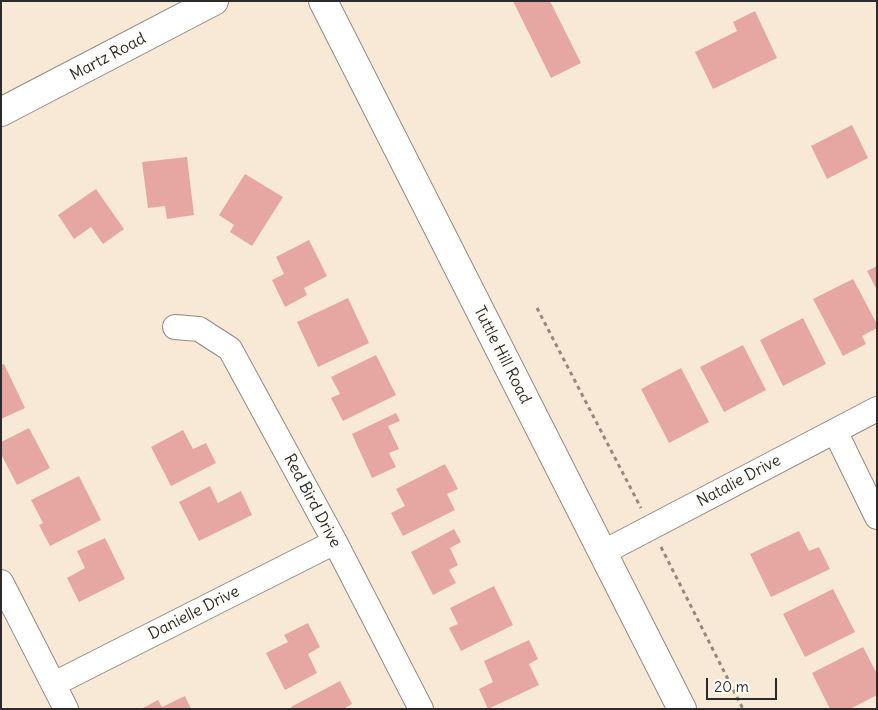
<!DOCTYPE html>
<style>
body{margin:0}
#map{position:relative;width:878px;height:710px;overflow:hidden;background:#f8e9d7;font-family:Delius,sans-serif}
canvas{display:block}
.frame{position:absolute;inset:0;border:2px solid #2b2b2b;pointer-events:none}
.scale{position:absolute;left:706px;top:678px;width:71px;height:22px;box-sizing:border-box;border:2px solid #2b2b2b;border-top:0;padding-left:6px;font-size:15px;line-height:18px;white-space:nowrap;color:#2b2b2b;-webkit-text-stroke:4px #fdfcf7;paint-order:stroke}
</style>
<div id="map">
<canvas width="878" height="710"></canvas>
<div class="frame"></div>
<div class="scale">20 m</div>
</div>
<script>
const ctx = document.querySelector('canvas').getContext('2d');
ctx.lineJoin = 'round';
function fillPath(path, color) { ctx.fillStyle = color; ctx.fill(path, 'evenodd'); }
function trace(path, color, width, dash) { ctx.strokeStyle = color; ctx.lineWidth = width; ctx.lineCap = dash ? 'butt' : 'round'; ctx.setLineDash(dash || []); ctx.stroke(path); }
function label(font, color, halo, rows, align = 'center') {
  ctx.font = font + ' Delius,sans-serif'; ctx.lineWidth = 4; ctx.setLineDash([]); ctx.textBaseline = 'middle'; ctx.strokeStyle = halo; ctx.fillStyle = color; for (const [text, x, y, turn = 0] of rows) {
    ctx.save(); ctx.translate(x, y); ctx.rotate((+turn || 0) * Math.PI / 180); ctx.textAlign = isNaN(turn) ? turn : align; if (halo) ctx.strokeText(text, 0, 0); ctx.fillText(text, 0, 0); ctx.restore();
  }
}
const building = new Path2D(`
 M513 1H550L581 63 551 78Z
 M755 11 777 58 713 89 695 52 737 31 733 22Z
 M852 125 868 158 827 179 811 146Z
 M187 157 194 215 167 219 165 206 148 208 142 162Z
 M245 174 283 197 252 246 230 232 234 225 219 215Z
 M96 189 124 229 103 244 91 227 74 239 58 215Z
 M309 240 327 276 304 288 307 295 285 307 272 280 284 274 276 257Z
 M877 266V290L867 271Z
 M853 279 877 324V328L862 336 866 344 843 356 813 299Z
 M348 298 369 343 318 367 297 322Z
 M803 318 826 364 783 386 760 340Z
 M743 345 766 390 724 412 700 367Z
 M376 355 396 395 343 421 331 398 340 394 331 377Z
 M4 364 25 408 1 419V365Z
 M681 368 709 422 669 443 641 389Z
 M396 413 400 421 388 426 399 449 389 453 396 467 372 478 352 434Z
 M29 428 50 468 17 485 1 454V442Z
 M183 430 193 449 206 443 216 463 171 486 151 447Z
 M445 464 458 489 447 494 455 510 403 536 391 513 405 506 396 489Z
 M79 476 101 520 50 546 39 525 43 523 31 500Z
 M210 486 218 503 241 491 252 515 199 541 179 502Z
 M454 529 461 542 450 548 458 565 449 570 456 583 433 595 411 552Z
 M799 531 809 551 819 547 830 569 771 597 750 554Z
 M105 538 125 579 79 602 67 578 85 568 77 551Z
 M494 586 513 625 461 651 449 628 458 624 450 608Z
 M833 589 855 632 805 657 783 614Z
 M308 623 320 647 308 654 317 673 285 690 266 653 288 642 284 635Z
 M529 640 538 659 529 664 539 685 488 709 479 689 493 682 484 661Z
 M863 647 877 674V695L850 709H830L812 673Z
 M340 681 352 704 343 709H292L291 707Z
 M185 696 191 709H141L158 700 162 707Z`);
const path = new Path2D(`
 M537 308 641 508
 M661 547 743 709`);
const street = new Path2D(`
 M175 327 199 329 230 349 335 542 421 709
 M835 431 877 517
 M602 553 877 409
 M1 582 66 709
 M54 684 335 542`);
const secondary = new Path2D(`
 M323 1 682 709
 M1 112 214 1`);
const streetNames = [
 ["Martz Road",108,57,-28],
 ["Tuttle Hill Road",502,355,63],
 ["Natalie Drive",739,481,-28],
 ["Red Bird Drive",312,501,62],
 ["Danielle Drive",194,613,-27]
];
fillPath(building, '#e6a7a2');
trace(street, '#928a81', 26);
trace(secondary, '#928a81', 30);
trace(path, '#928a81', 3, [4, 4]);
trace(street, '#fff', 24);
trace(secondary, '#fff', 28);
label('16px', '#2b2b2b', '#fdfcf7', streetNames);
</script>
